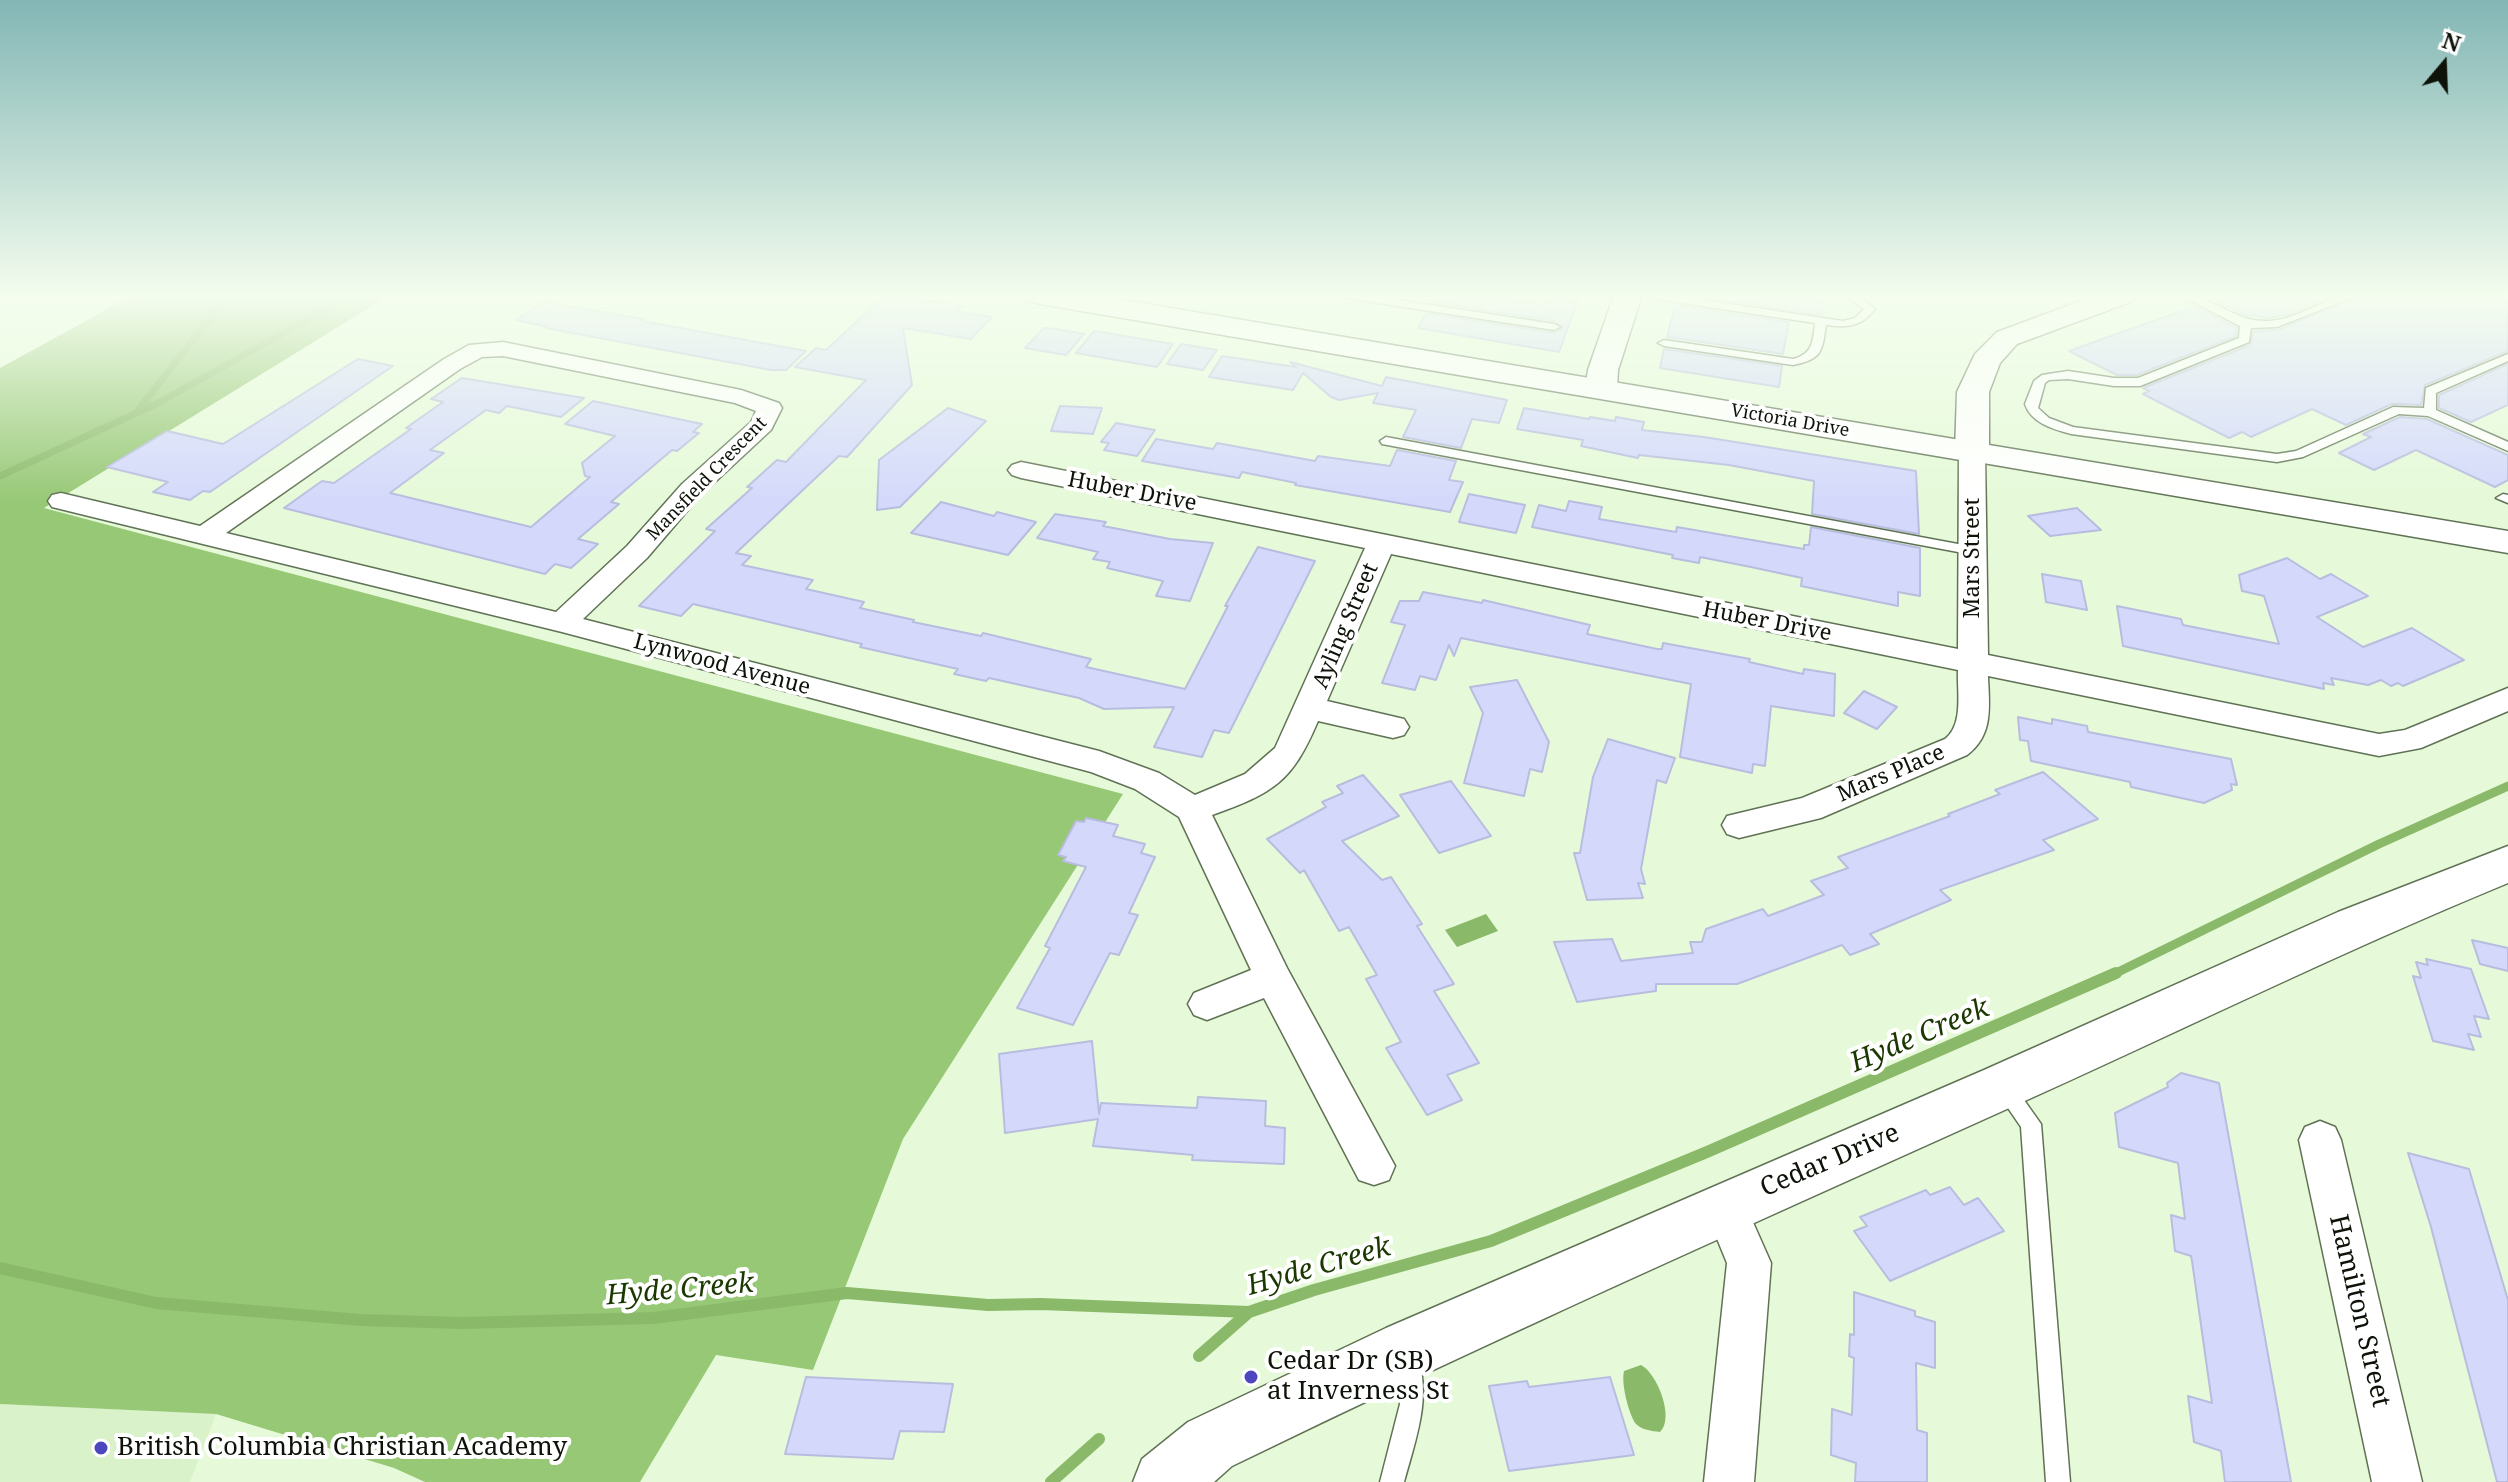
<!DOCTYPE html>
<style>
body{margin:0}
#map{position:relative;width:2508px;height:1482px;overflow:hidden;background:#e6fad9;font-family:"Noto Serif",serif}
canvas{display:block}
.north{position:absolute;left:2404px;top:24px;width:80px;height:80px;-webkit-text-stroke:6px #fff;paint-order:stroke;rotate:19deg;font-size:22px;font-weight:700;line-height:32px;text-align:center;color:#0d1308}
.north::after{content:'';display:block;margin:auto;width:28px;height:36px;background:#0d1308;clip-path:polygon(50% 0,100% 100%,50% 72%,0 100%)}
</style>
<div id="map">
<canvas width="2508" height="1482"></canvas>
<div class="north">N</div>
</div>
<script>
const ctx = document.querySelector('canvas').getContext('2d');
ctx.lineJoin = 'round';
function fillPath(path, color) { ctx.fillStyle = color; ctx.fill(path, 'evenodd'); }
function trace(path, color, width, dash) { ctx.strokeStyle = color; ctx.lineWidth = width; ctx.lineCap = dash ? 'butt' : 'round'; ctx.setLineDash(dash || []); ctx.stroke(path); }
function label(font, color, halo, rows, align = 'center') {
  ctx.font = font + ' "Noto Serif",serif'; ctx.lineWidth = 8; ctx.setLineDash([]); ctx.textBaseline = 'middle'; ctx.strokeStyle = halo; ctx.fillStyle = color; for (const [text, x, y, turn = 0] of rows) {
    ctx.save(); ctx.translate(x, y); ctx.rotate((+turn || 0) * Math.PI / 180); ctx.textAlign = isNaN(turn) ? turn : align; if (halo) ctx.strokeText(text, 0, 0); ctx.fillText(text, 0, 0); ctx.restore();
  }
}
const built = new Path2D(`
 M0 1404 216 1414 190 1482H0Z`);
const forest = new Path2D(`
 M133 295H390L44 508 1123 794 903 1139 813 1370 716 1355 640 1482H425L394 1468 216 1414 0 1404V368Z`);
const water = new Path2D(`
 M1486 914 1498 931 1457 947 1445 930Z
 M1641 1365C1657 1373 1675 1418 1660 1432 1652 1431 1641 1430 1635 1423 1628 1411 1621 1383 1624 1371Z`);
const streamFar2 = new Path2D(`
 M139 409 228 295
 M0 476 158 403 352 295`);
const streamFar1 = new Path2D(`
 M2112 975 2379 844 2508 786`);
const stream = new Path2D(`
 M0 1268 156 1303 361 1320 462 1323 653 1318 847 1293 988 1305 1041 1304 1249 1312 1314 1290 1491 1241 1707 1152 2116 973
 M1199 1356 1249 1312
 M1051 1482 1099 1439`);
const building = new Path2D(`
 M885 295 962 305 956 311 992 317 971 339 903 328 912 385 847 457 839 456 736 553 751 556 742 565 813 580 806 589 864 602 860 608 914 620 913 622 981 636 983 633 1091 659 1086 667 1185 689 1228 606H1225L1258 547 1315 561 1229 733 1214 730 1202 757 1154 747 1174 707 1104 709 1079 698 989 678 986 681 954 674 958 669 860 647 862 644 693 604 681 616 639 606 715 531 706 529 752 488 747 487 777 460 786 462 866 380 795 367 816 348 826 350Z
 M1435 295H1481L1544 305 1548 295H1580L1559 352 1418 328 1426 313 1554 333 1563 328 1554 321 1432 302Z
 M1690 295H1824L1822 315Z
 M2228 295H2338L2290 314 2269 318 2246 315 2213 300Z
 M2361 295H2508V351L2425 385 2421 405 2392 404 2346 425 2312 409 2251 437 2242 432 2229 438 2143 394 2149 391 2143 388 2250 345 2254 331 2278 330Z
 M543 302 644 319 642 321 806 351 786 370H771L546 328 548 327 516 320Z
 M1675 305 1789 322 1783 354 1667 337Z
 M2195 306 2237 328 2236 336 2137 375H2117L2069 351Z
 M1044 328 1056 329 1084 334 1066 355 1025 348Z
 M1094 331 1173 344 1157 367 1076 353Z
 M1181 344 1217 350 1203 370 1167 364Z
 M1664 349 1782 366 1779 387 1660 368Z
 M1222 356 1296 367 1290 362 1382 386 1386 377 1507 400 1499 423 1472 419 1461 448 1403 437 1416 410 1373 403 1378 393 1339 400 1331 397 1303 373 1293 390 1209 377Z
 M358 359 393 366 210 492 203 491 190 500 153 492 168 482 107 467 167 431 223 444Z
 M2508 364V405L2471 422 2439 408V395Z
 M462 378 584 398 561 417 507 406 499 413 486 410 430 450 444 453 390 493 531 527 590 477 585 476 582 463 615 436 565 424 593 401 702 424 693 432 699 433 677 451 672 450 611 502 619 504 578 539 598 544 571 568 555 564 545 574 284 508 322 481 334 483 411 429 406 428 443 402 431 399Z
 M1060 406 1102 408 1093 434 1051 431Z
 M948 408 986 421 900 507 877 510 879 460Z
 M1524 408 1589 419 1590 417 1615 421 1616 417 1644 422 1642 430 1704 437 1916 471 1919 534 1812 514 1814 481 1729 465 1639 455 1638 458 1581 446 1583 440 1517 429Z
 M2400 417 2427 419 2508 455V480L2495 487 2416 450 2374 470 2339 453 2371 437 2363 434Z
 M1116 423 1155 430 1137 456 1104 450 1109 443 1101 442Z
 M1156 439 1213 449 1217 443 1315 461 1318 456 1390 466 1397 450 1456 461 1449 480 1463 482 1450 512 1295 485 1296 483 1242 472 1239 478 1142 461Z
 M1469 494 1525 505 1516 533 1459 522Z
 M1569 501 1602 507 1599 519 1676 532 1677 527 1804 549V545H1809L1811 527 1920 548V596L1898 592V606L1801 586 1802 578 1751 567 1700 557 1699 563 1672 558 1673 555 1532 527 1539 505 1566 511Z
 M941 502 994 516 997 512 1036 522 1008 555 911 533Z
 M2077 508 2101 530 2050 536 2028 516Z
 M1055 514 1106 522 1103 526 1170 539 1213 543 1190 601 1156 596 1163 581 1107 568 1110 562 1093 559 1098 552 1037 538Z
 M2287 558 2320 579 2331 574 2368 596 2317 617 2363 647 2412 628 2464 660 2403 686 2398 683 2391 686 2381 680 2368 685 2331 678 2334 685 2323 683 2324 689 2123 646 2117 606 2181 619 2183 625 2279 644 2264 596 2242 591 2239 575Z
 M2042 574 2081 581 2087 610 2046 602Z
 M1423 592 1482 603 1483 600 1590 625 1587 634 1657 649H1662L1663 643 1750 659 1749 662 1803 674 1804 669 1835 674 1834 716 1771 706 1765 766 1753 764 1752 773 1680 757 1691 684 1461 638 1454 656 1449 645 1436 680 1420 676 1415 690 1382 683 1405 625 1391 622 1400 601H1419Z
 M1517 680 1549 742 1542 772 1530 769 1524 796 1464 783 1483 713 1470 687Z
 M1864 691 1897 707 1877 729 1844 713Z
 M2018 717 2052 724V719L2087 726 2088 732 2231 759 2237 785 2231 784 2232 790 2204 803 2131 787 2130 782 2031 761 2028 741 2020 740Z
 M1608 739 1675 758 1666 783 1657 780 1641 869 1645 884 1638 883 1643 898 1587 900 1574 853H1580L1593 777Z
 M2043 772 2098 819 2043 840 2054 850 1940 890 1951 900 1870 934 1879 944 1850 955 1842 945 1737 984H1656V991L1577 1002 1554 942 1612 939 1621 961 1693 953 1690 942H1702L1706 929 1763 909 1768 916 1824 895 1811 881 1848 868 1838 857 1950 816 1948 814 2000 794 1995 790Z
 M1363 775 1399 816 1342 841 1382 880 1391 877 1422 924 1417 926 1454 984 1434 991 1479 1063 1447 1075 1462 1100 1427 1115 1386 1048 1401 1042 1366 979 1377 975 1349 927 1339 931 1304 870 1300 873 1267 839 1326 807 1322 802 1343 793 1337 786Z
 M1451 781 1491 836 1439 853 1400 795Z
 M1086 818 1118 825 1113 836 1145 844 1141 853 1155 857 1129 913 1138 915 1119 955 1110 953 1073 1025 1017 1008 1050 948 1045 946 1086 867 1063 861 1066 857 1058 855 1076 821 1084 822Z
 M2472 940 2508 948V971L2480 964Z
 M2426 959 2471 969 2489 1019 2474 1016 2481 1037 2468 1034 2474 1050 2433 1041 2413 976 2421 978 2416 962 2428 965Z
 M1092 1041 1099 1114 1101 1103 1197 1108 1198 1097 1266 1101 1265 1126 1285 1128 1284 1164 1192 1160 1193 1155 1093 1146 1098 1119 1005 1133 999 1054Z
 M2181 1073 2219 1083 2291 1482H2225L2221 1451 2194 1442 2188 1396 2212 1403 2192 1261 2191 1256 2175 1251 2171 1215 2185 1219 2178 1163 2119 1147 2115 1113 2168 1087 2167 1083Z
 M2408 1153 2469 1169 2508 1300V1482H2497L2431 1227Z
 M1950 1187 1964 1205 1978 1198 2004 1231 1890 1281 1854 1231 1867 1226 1860 1217 1926 1190 1930 1195Z
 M1854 1292 1915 1311V1316L1935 1322V1368L1916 1363 1917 1430 1927 1433V1482H1855L1856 1463 1831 1455 1832 1409 1852 1415 1854 1358 1849 1356 1850 1334 1854 1335Z
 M806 1377 953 1384 944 1432 900 1431 893 1459 785 1454Z
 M1610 1377 1634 1455 1509 1471 1489 1386 1527 1381 1529 1387Z`);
const service = new Path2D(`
 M1340 295H1366L1554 324 1560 327 1554 330 1345 298Z
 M1644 295H1670L1843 321 1855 318 1864 309 1845 295H1857L1875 309C1861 327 1848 328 1826 325 1822 352 1822 359 1793 365L1664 346 1658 343 1664 340 1793 359C1813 354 1813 341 1815 323L1649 298Z
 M2180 295C2212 295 2235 323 2269 321 2299 320 2326 295 2358 295L2277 327 2251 328 2249 342 2140 386H2114L2068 379 2049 380 2045 383 2038 408 2049 418 2073 427 2277 454 2296 451 2393 407 2424 408 2426 388 2508 354V361L2436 393V410L2508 442V451L2428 416 2399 414 2303 457 2277 462 2071 434C2053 429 2031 423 2025 404L2034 381 2042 375 2068 371 2114 378H2138L2239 338 2240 326Z
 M1386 437 1974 547 1981 551 1974 555 1382 444 1380 441Z
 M2503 494 2508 495V503L2496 498Z
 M2005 1080 2012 1083 2041 1124 2070 1482H2046L2021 1127 1995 1089 1998 1083Z
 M1408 1350 1416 1354C1433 1395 1415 1441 1404 1482H1380L1400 1404 1396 1362 1400 1354Z`);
const minor = new Path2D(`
 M503 342 741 390 779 403 782 408 771 430 700 496 647 558 583 619 1099 751 1159 773 1195 795 1245 774 1275 748 1365 548 1021 478 1012 475 1008 470 1012 465 1021 462 1958 649 1959 452 1963 447H1981L1985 452 1988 655 2379 734 2405 730 2508 688V711L2421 748 2379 756 1988 676C1989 706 1994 735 1967 755L1821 818 1739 838 1727 834 1722 825 1727 816 1802 798 1945 739C1964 724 1957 692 1958 670L1391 554 1327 701 1404 719 1409 727 1404 735 1393 738 1318 721C1292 782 1274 793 1212 815L1287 968 1395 1166 1389 1180 1374 1185 1359 1180 1264 998 1207 1020 1194 1015 1188 1004 1194 993 1251 970 1179 817 1135 789 1091 772 562 632 52 507 48 501 52 495 61 493 200 526 444 359 469 345ZM503 356 735 403 756 411 751 422 682 484 627 546 556 612 226 533 460 369 482 357Z
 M2320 1121 2335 1127 2341 1140 2422 1482H2372L2299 1140 2305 1127Z
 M1725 1187 1740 1193 1771 1263 1754 1482H1704L1727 1263 1704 1207 1710 1193Z`);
const tertiary = new Path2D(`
 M1614 295H1642L1618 370 1617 389 1612 396 1601 398 1590 396 1585 389 1588 370Z
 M2097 295H2137L2133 301 2017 344 2000 363 1989 392V445L2508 531V553L1960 459 1955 452 1957 392 1975 354 1997 332Z
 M2508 846V883C2338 953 2174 1034 2007 1109 1748 1226 1488 1341 1232 1466L1214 1482H1133L1142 1459 1188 1422 1386 1328 1984 1070 2338 912Z`);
const secondary = new Path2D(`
 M1025 295H1093L1972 442 1984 445 1989 452 1984 459 1972 462 1040 304 1030 301Z`);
const markers = [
 [1251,1377,8,"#4c47be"],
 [101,1448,8,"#4c47be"]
];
const farStreetnames = [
 ["Victoria Drive",1790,421,10],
 ["Mansfield Crescent",707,479,-46]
];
const streetNames = [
 ["Huber Drive",1132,492,11],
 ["Mars Street",1973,558,-90],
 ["Huber Drive",1767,622,11],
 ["Ayling Street",1346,626,-67],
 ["Lynwood Avenue",722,665,15],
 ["Mars Place",1891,774,-23]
];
const nearStreetnames = [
 ["Cedar Drive",1830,1161,-23],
 ["Hamilton Street",2359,1311,77]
];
const nearPoinames = [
 ["Cedar Dr (SB)",1267,1362],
 ["at Inverness St",1267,1392],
 ["British Columbia Christian Academy",117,1448]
];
const nearWaternames = [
 ["Hyde Creek",1920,1036,-23],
 ["Hyde Creek",1319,1267,-16],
 ["Hyde Creek",680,1290,-5]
];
fillPath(built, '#d9f2ca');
fillPath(forest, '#97c876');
fillPath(water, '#8aba69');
trace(streamFar2, '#8aba69', 7);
trace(streamFar1, '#8aba69', 9);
trace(stream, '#8aba69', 12);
fillPath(building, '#d4d9fc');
trace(building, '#b8bddf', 2);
trace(service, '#607255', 3);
trace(minor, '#607255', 3);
trace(tertiary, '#607255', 3);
trace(secondary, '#607255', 3);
fillPath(service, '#fff');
fillPath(minor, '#fff');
fillPath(tertiary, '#fff');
fillPath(secondary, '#fff');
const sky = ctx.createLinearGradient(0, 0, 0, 502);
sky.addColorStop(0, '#82b6b5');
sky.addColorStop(0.59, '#f4fdee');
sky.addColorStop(1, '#f4fdee00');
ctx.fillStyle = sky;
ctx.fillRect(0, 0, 2508, 502);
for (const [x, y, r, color] of markers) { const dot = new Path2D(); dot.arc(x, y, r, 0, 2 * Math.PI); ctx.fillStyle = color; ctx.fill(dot); trace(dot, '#fff', 3); }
label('18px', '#0d1308', '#fff', farStreetnames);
label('22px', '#0d1308', '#fff', streetNames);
label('26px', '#0d1308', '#fff', nearStreetnames);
label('26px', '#0d1308', '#fff', nearPoinames, 'left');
label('italic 28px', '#1b3800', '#fff', nearWaternames);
</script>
